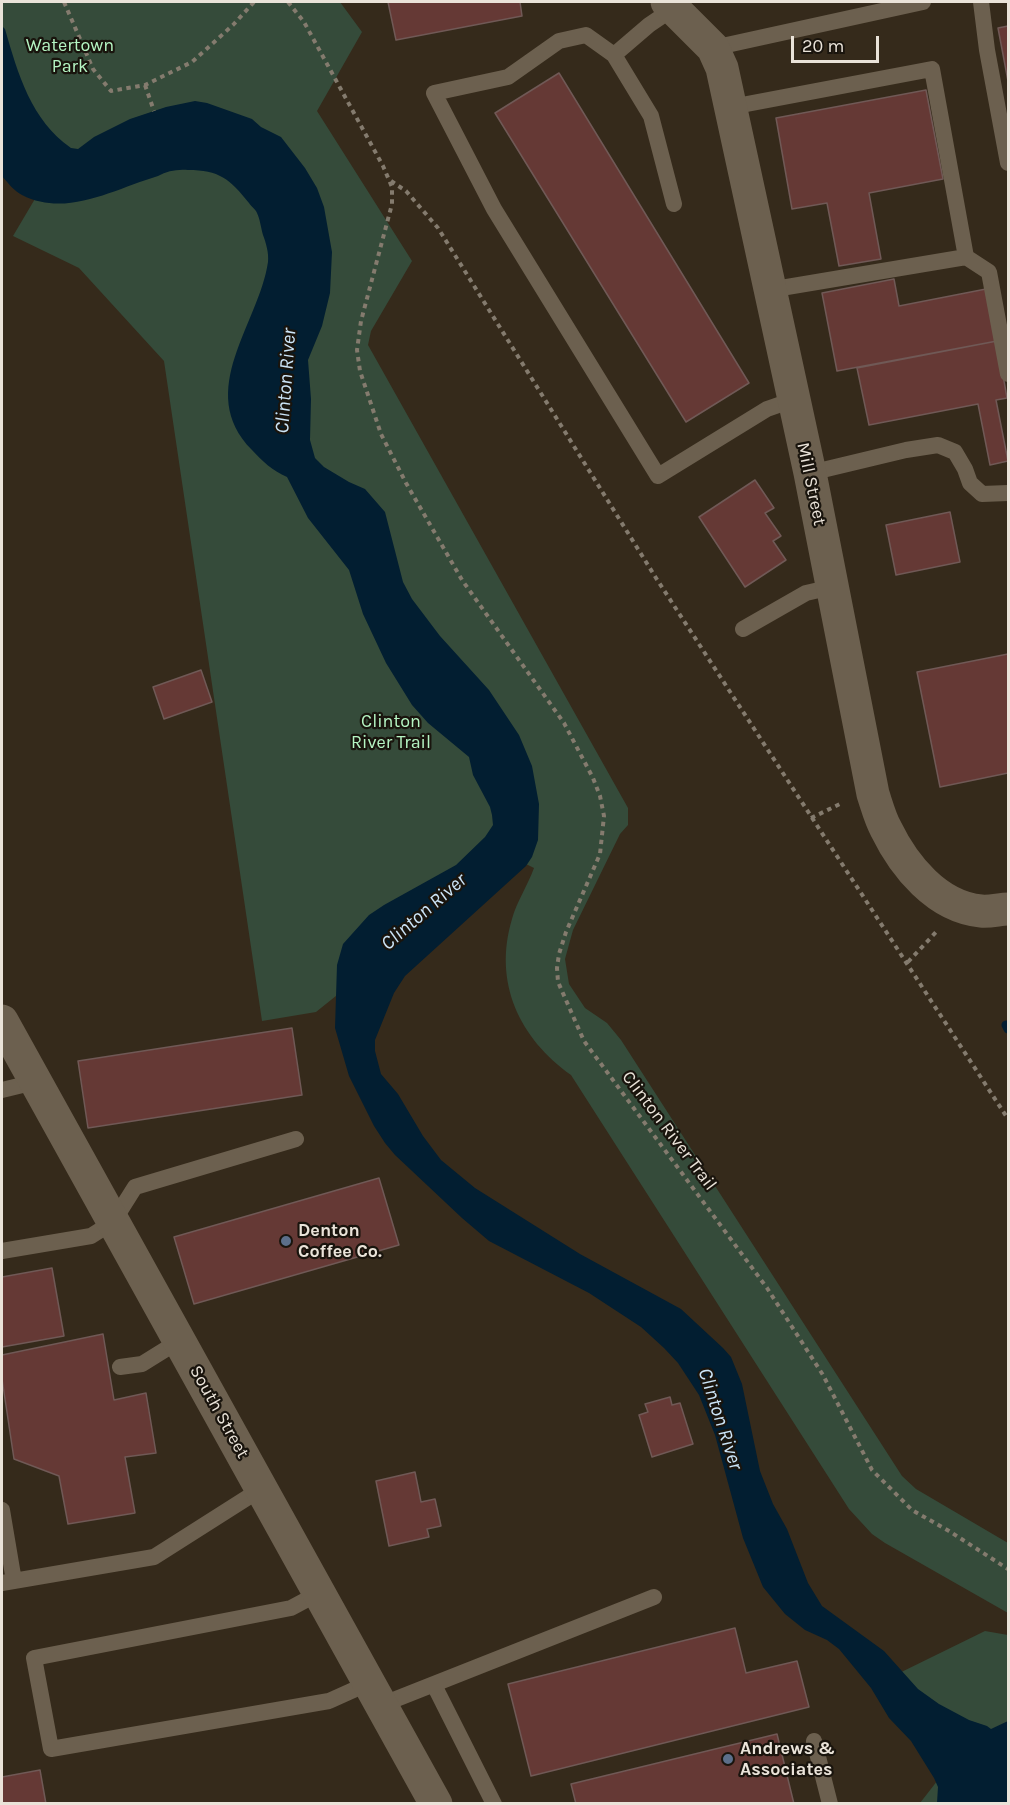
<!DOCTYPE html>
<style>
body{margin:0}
#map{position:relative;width:1010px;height:1805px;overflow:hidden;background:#352a1b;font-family:Karla,sans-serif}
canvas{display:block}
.frame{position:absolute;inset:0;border:3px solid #eae3d9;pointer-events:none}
.scale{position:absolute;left:791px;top:36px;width:88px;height:27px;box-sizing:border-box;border:3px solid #eae3d9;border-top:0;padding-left:8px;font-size:18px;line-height:21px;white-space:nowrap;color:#eae3d9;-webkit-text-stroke:4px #19140d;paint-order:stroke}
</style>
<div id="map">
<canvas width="1010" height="1805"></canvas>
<div class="frame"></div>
<div class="scale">20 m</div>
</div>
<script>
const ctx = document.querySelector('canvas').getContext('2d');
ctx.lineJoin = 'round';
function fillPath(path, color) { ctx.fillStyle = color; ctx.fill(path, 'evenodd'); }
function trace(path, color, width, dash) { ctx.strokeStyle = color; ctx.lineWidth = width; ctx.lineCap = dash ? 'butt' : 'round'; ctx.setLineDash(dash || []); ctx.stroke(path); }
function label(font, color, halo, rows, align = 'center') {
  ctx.font = font + ' Karla,sans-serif'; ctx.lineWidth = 4.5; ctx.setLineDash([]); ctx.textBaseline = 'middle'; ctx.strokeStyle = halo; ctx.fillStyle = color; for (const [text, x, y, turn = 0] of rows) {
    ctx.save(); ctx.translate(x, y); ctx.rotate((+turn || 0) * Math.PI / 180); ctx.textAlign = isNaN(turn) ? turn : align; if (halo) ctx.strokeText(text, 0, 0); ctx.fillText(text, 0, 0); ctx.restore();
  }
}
const green = new Path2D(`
 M2 2H340L362 32 317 111 412 261 371 331 368 345 628 808V825L620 834 573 930 565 959 569 984 585 1008 607 1023 621 1040 902 1476 916 1489 1008 1543V1613L885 1543 872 1534 849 1509 571 1075C519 1038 493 982 512 919 517 901 528 885 534 868L510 856 316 1012 262 1021 164 361 79 268 13 236 42 187 39 120 2 47Z
 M985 1631 1008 1635V1803H920L941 1776 881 1682Z`);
const water = new Path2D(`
 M2 26 5 29C18 74 31 120 71 148L78 149 94 137 130 119 166 107 195 101 207 103 252 119 261 127 281 137 305 168 317 188 324 207 332 252 330 293 322 326 308 360 311 399 310 440 315 458 324 467 349 482 365 489 385 512 403 582 412 599 440 636 489 690 519 735 532 766 539 804 538 840 532 857 526 866 405 976 394 993 375 1040V1051L381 1074 398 1094 423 1136 441 1160 475 1188 580 1254 681 1309 723 1348 731 1357 742 1384 760 1471 773 1504 787 1529 808 1583 822 1606 884 1651 918 1689 939 1704 969 1720 987 1726 991 1729 1008 1721V1774L1007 1776 1008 1803H937L938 1787 934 1778 911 1741 889 1718 871 1688 839 1649 827 1640 805 1630 785 1614 763 1587 743 1538 715 1435 699 1395 678 1363 664 1348 641 1327 589 1293 489 1241 462 1218 395 1155 385 1143 374 1126 349 1076 335 1028 337 965 343 944 369 915 384 905 456 865 485 837 493 825 492 815 490 807 473 775 469 757 428 723 412 705 386 663 363 614 349 570 308 518 287 477C273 471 262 461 252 450 194 391 259 324 268 262 269 253 266 243 263 235 261 228 260 219 257 213 256 210 251 206 249 203 230 179 219 170 188 170 177 169 167 171 158 176 114 189 67 218 22 195 14 191 8 183 2 176Z`);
const stream = new Path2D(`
 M1006 1025 1008 1029`);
const building = new Path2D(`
 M388 2H520L522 16 396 40Z
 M1008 26V81L998 28Z
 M559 73 749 383 686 422 495 113Z
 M926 90 943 179 869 193 881 259 839 266 827 203 792 209 776 118Z
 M894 279 899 306 986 289 997 341 837 371 822 293Z
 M997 341 1007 398 996 400 1008 461 990 465 978 404 869 425 857 368Z
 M755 480 774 508 765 513 781 536 773 541 786 560 745 587 699 517Z
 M950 512 960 562 896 575 886 525Z
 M1008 654V773L940 787 917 672Z
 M201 670 212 702 164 719 153 687Z
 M292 1028 302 1095 88 1128 78 1061Z
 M379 1178 399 1245 194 1304 174 1237Z
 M52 1268 64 1336 2 1347V1277Z
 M103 1334 114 1400 146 1393 156 1453 125 1457 135 1513 68 1524 59 1476 14 1459 2 1379V1355Z
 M670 1397 672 1405 680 1403 693 1444 652 1457 639 1415 648 1412 645 1404Z
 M415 1472 421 1502 435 1499 441 1526 427 1529 429 1537 389 1546 376 1481Z
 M735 1628 746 1673 797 1661 809 1707 531 1776 508 1684Z
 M777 1734 794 1804H576L571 1784Z
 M40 1770 46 1804H2V1775V1777Z`);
const path = new Path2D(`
 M64 2 93 69 111 91 145 85 192 62 233 25 254 2
 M288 2 304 22 383 166 392 187V204L361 321 357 350 360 371 381 434 406 483 462 580 564 723 593 778 600 796 604 816 600 854 566 932 559 954 557 968 558 982 584 1041 767 1288 823 1375 872 1470 912 1510 949 1531 1008 1569
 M145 85 154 111
 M391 181 406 191 438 228 656 578 1008 1119
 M811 818 840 804
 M908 962 938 930`);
const lane = new Path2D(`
 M981 2 987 50 1008 163
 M713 48 923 2
 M614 55 586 35 559 41 508 77 434 93 494 209 658 476 767 409 793 400
 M731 107 932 69 966 257 769 290
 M674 204 651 116 614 55 649 25 674 8
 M966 257 989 272 1008 374
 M810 473 906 450 938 445 955 452 965 469 970 483 982 494 1008 493
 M743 629 806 593 832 587
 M2 1090 35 1082
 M2 1251 91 1236 113 1222 135 1187 296 1139
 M120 1367 142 1364 179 1341
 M2 1510 14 1581
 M2 1583 154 1557 261 1489
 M319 1593 291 1608 34 1658 51 1749 329 1701 369 1683
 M434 1685 494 1804
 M381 1705 654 1597
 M814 1741 830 1804`);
const street = new Path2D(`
 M667 2 713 48 722 68 810 473 873 794C877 806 880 818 886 829 904 866 937 907 981 911 990 912 1000 909 1008 909
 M2 1021 436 1804`);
const markers = [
 [286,1241,6,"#5c6f8a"],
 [728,1759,6,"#5c6f8a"]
];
const parkNames = [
 ["Watertown",70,46],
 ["Park",70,67],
 ["Clinton",391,722],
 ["River Trail",391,743]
];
const streetNames = [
 ["Mill Street",811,484,78],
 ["Clinton River Trail",669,1131,53],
 ["South Street",219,1412,61]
];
const poiNames = [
 ["Denton",298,1231],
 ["Coffee Co.",298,1252],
 ["Andrews &",740,1749],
 ["Associates",740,1770]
];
const waterNames = [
 ["Clinton River",286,381,-86],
 ["Clinton River",424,912,-41],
 ["Clinton River",720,1419,72]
];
fillPath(green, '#354b3a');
fillPath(water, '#021e31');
trace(stream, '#021e31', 9);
fillPath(building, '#653935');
trace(building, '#705956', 1.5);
trace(path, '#847b6e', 4, [4.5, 4.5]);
trace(lane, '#6c604f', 16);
trace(street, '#6c604f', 33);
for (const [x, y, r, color] of markers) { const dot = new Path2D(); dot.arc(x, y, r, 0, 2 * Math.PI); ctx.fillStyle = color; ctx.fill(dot); trace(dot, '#19140d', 2); }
label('18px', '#b5f5c3', '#19140d', parkNames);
label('18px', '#eae3d9', '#19140d', streetNames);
label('bold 18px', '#eae3d9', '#19140d', poiNames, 'left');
label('italic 20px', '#cce5f8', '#19140d', waterNames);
</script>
